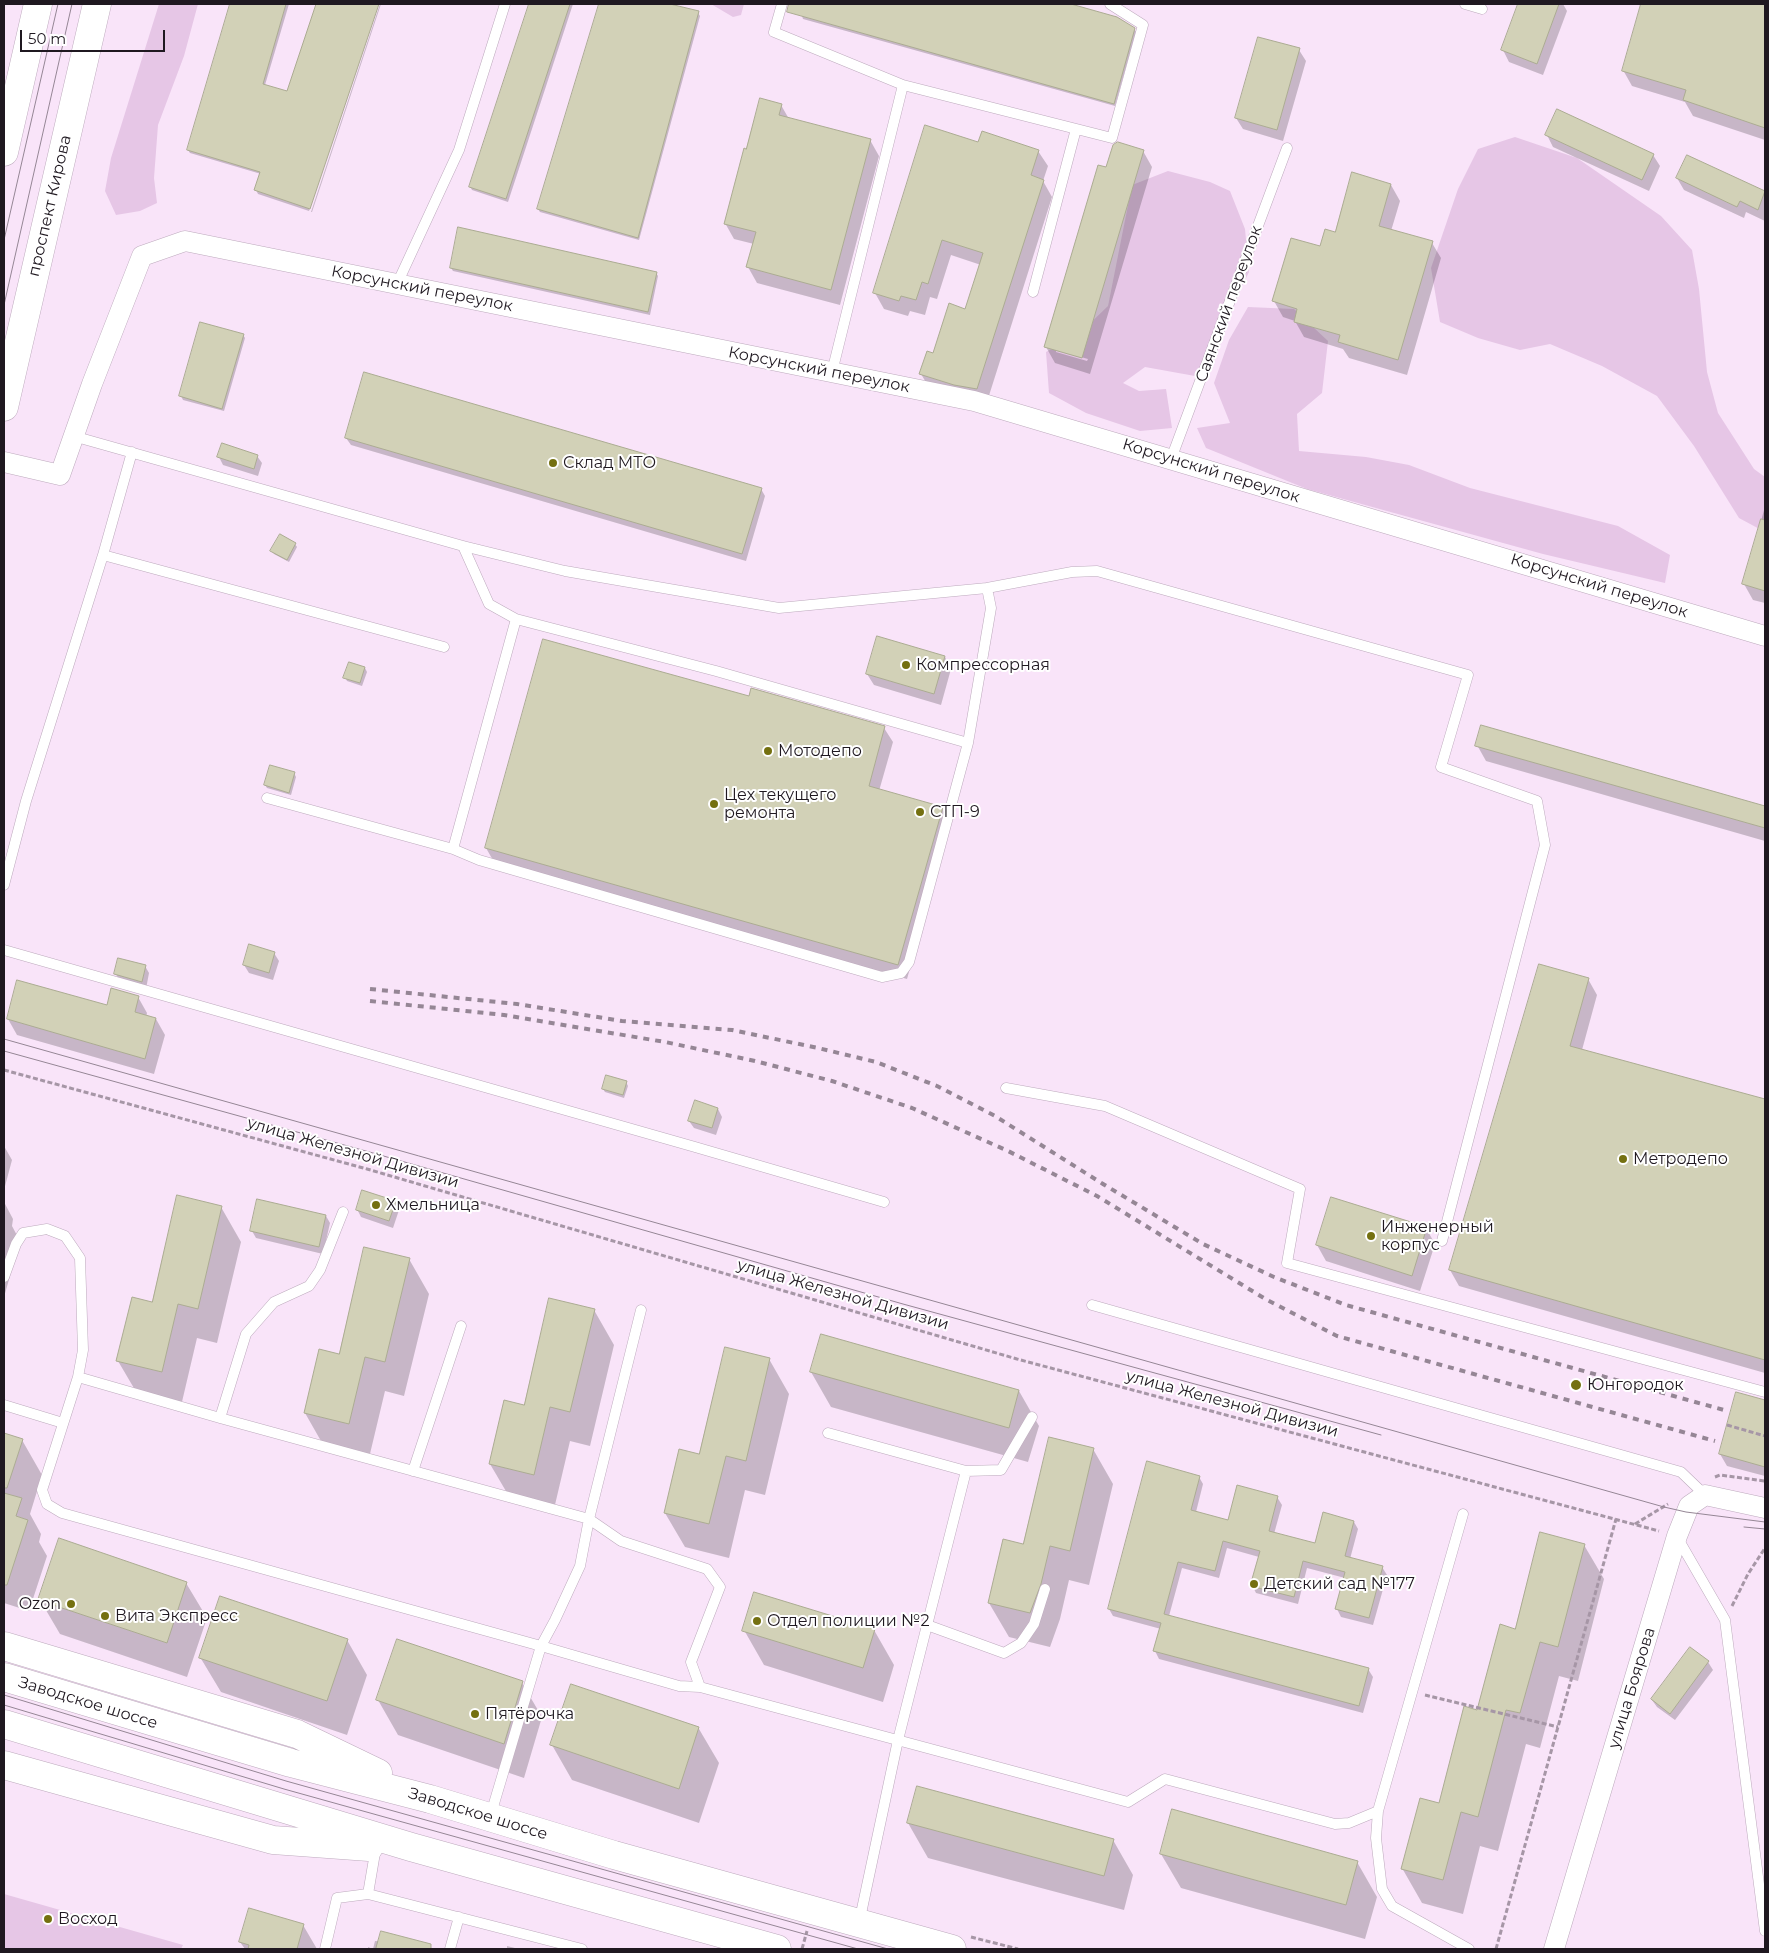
<!DOCTYPE html>
<meta charset="utf-8">
<style>
body{margin:0}
#map{position:relative;width:1769px;height:1953px;overflow:hidden;background:#f9e4f9;font-family:Montserrat,sans-serif}
canvas{display:block}
.frame{position:absolute;inset:0;border:5px solid #1f1820;pointer-events:none}
.scale{position:absolute;left:20px;top:30px;width:145px;height:22px;box-sizing:border-box;border:2px solid #1f1820;border-top:0;padding-left:6px;font-size:15px;line-height:18px;white-space:nowrap;color:#1f1820;-webkit-text-stroke:4px #fff;paint-order:stroke}
</style>
<div id="map">
<canvas width="1769" height="1953"></canvas>
<div class="frame"></div>
<div class="scale">50 m</div>
</div>
<script>
const ctx = document.querySelector('canvas').getContext('2d');
ctx.lineJoin = 'round';
function fillPath(path, color) { ctx.fillStyle = color; ctx.fill(path, 'evenodd'); }
function trace(path, color, width, dash) { ctx.strokeStyle = color; ctx.lineWidth = width; ctx.lineCap = dash ? 'butt' : 'round'; ctx.setLineDash(dash || []); ctx.stroke(path); }
function label(font, color, halo, rows, align = 'center') {
  ctx.font = font + ' Montserrat,sans-serif'; ctx.lineWidth = 4; ctx.setLineDash([]); ctx.textBaseline = 'middle'; ctx.strokeStyle = halo; ctx.fillStyle = color; for (const [text, x, y, turn = 0] of rows) {
    ctx.save(); ctx.translate(x, y); ctx.rotate((+turn || 0) * Math.PI / 180); ctx.textAlign = isNaN(turn) ? turn : align; if (halo) ctx.strokeText(text, 0, 0); ctx.fillText(text, 0, 0); ctx.restore();
  }
}
const green = new Path2D(`
 M159 4H198L184 56 158 125 154 178 157 203 140 211 116 215 105 191 111 158Z
 M711 4H744L741 15 733 17Z
 M1515 137 1577 158 1661 216 1692 250 1699 289 1707 372 1718 413 1754 469 1765 477V532L1739 518 1694 446 1657 396 1602 366 1550 344 1520 350 1478 338 1440 322 1431 268 1458 189 1478 149Z
 M1168 171 1210 182 1230 191 1245 229 1249 272 1205 361 1195 376 1145 367 1123 383 1139 391 1166 389 1172 428 1140 431 1086 413 1049 393 1046 352 1078 335 1108 306 1132 185Z
 M1248 307 1294 309 1328 341 1322 393 1297 414 1299 451 1366 457 1409 465 1470 488 1618 526 1670 555 1665 583 1543 554 1307 489 1206 448 1197 428 1230 423 1214 383 1229 340Z
 M4 1894 183 1945 181 1949H4Z`);
const shadow = new Path2D(`
 M232 4H289L265 85 288 93 317 4H377L309 211 258 194 256 190 261 174 190 153 188 150Z
 M380 4H381L312 212H311Z
 M530 4H573L508 202 472 190 470 186Z
 M600 4H665L698 13 700 16 639 240 540 212 538 209Z
 M805 4H1066L1117 18 1134 29 1136 32 1115 106 803 19 802 16Z
 M1520 4H1563L1567 11 1543 75 1509 62 1503 50Z
 M1641 4H1765V140L1693 116 1685 102 1632 86 1623 70Z
 M1299 50 1306 61 1283 141 1243 129 1236 118Z
 M781 105 789 119 870 140 879 156 840 305 757 283 748 267 754 244 734 239 725 223 747 150Z
 M1547 135 1653 155 1660 166 1649 191 1553 147Z
 M979 143 1038 151 1048 166 1043 181 1052 197 986 405 930 389 921 374 966 310 981 265 951 255 937 299 930 297 925 315 910 311 908 316 884 309 875 293Z
 M1143 151 1152 167 1090 374 1055 363 1046 347 1107 169ZM1056 350 1088 359 1087 361 1056 352Z
 M1688 156 1765 193V221L1746 212 1744 218 1684 190 1677 178Z
 M1391 185 1400 201 1391 231 1432 243 1441 258 1407 375 1349 358 1343 349 1304 337 1295 321 1283 317 1274 301 1320 248Z
 M451 268 656 273 658 276 650 315 453 271Z
 M243 335 245 338 224 411 183 400 181 396Z
 M346 438 761 489 765 496 746 561 351 445Z
 M257 456 262 463 258 476 223 465 219 457Z
 M1764 510H1765V603L1753 600 1744 584Z
 M295 544 297 547 289 562 274 554 272 551Z
 M878 637 945 657 951 669 941 705 874 685 867 674Z
 M349 663 365 668 367 672 362 686 347 681 345 677Z
 M750 698 884 728 893 742 879 791 942 808 951 823 907 979 494 862 486 848Z
 M1482 727 1765 807V841L1486 761 1477 745Z
 M294 773 296 777 291 795 267 788 265 785Z
 M274 953 279 961 273 980 249 973 244 965Z
 M145 966 149 973 146 989 120 982 116 974Z
 M1588 979 1597 995 1582 1050 1765 1100V1373L1459 1286 1450 1270Z
 M138 997 147 1013 146 1017 156 1019 165 1035 154 1074 17 1035 8 1019 108 1006Z
 M626 1082 628 1086 624 1098 605 1092 603 1089Z
 M718 1109 722 1117 716 1135 694 1128 689 1121Z
 M4 1146 12 1160 4 1190Z
 M4 1202 13 1219 12 1226 20 1241 4 1297Z
 M395 1202 399 1210 393 1228 361 1217 357 1209Z
 M221 1207 241 1242 217 1343 197 1338 181 1406 138 1395 118 1361 153 1303Z
 M326 1216 330 1223 323 1254 256 1238 252 1231Z
 M1426 1228 1435 1244 1420 1291 1326 1261 1317 1245Z
 M409 1259 429 1294 404 1396 385 1391 369 1458 325 1448 305 1413 340 1356Z
 M594 1310 614 1345 590 1446 570 1441 554 1509 510 1498 490 1464 525 1406Z
 M769 1359 789 1394 765 1495 745 1490 729 1558 685 1547 665 1513 700 1455Z
 M811 1372 1019 1391 1039 1426 1028 1462 831 1407Z
 M1737 1393 1765 1401V1476L1727 1466 1720 1454Z
 M4 1434 22 1440 42 1475 30 1514 41 1534 39 1542 47 1556 29 1611 4 1603Z
 M1093 1449 1113 1484 1089 1585 1069 1580 1060 1619 1050 1647 1009 1637 989 1603 1024 1545Z
 M1199 1477 1203 1484 1196 1512 1229 1521 1277 1497 1282 1505 1274 1534 1316 1545 1354 1522 1358 1529 1350 1559 1382 1567 1387 1575 1373 1625 1341 1617 1337 1609 1345 1578 1307 1568 1298 1604 1256 1593 1252 1585 1259 1557 1227 1548 1219 1578 1182 1568 1169 1616 1368 1669 1373 1677 1363 1713 1159 1659 1155 1651 1161 1629 1113 1616 1109 1609Z
 M1584 1545 1604 1579 1578 1681 1559 1676 1540 1748 1526 1744 1498 1851 1480 1846 1463 1914 1422 1903 1402 1868 1440 1805 1478 1711 1516 1630Z
 M186 1583 207 1618 187 1677 60 1634 40 1600Z
 M744 1630H874L894 1665 883 1702 764 1665Z
 M347 1640 367 1675 347 1735 221 1692 200 1657Z
 M1708 1662 1713 1670 1675 1720 1657 1707 1652 1700Z
 M522 1683 542 1717 524 1778 398 1735 378 1700Z
 M572 1686 699 1729 719 1763 699 1823 572 1780 552 1745Z
 M908 1823 1113 1840 1133 1875 1124 1910 928 1858Z
 M1161 1854 1357 1862 1377 1897 1365 1939 1181 1888Z
 M303 1925 317 1949H245L240 1942Z
 M375 1941 428 1945 431 1949H368V1947L373 1949Z
 M507 1946 519 1949H507Z`);
const building = new Path2D(`
 M230 4H286L263 84 287 91 316 4H379L310 209 254 190 260 172 187 150Z
 M529 4H570L506 199 469 187Z
 M599 4H670L699 11 638 238 537 209Z
 M789 4H1071L1117 17 1135 28 1114 104 787 12Z
 M1518 4H1559L1537 64 1501 50Z
 M1641 4H1765V128L1683 100 1686 90 1622 71Z
 M1258 37 1300 48 1277 130 1235 118Z
 M760 98 782 104 779 115 871 139 831 290 746 267 756 232 724 224 744 148 746 149Z
 M1557 109 1654 154 1642 180 1545 135Z
 M925 125 978 142 982 131 1039 150 1031 175 1044 180 977 389 954 385 919 374 927 351 933 353 949 303 965 309 983 253 942 240 928 284 922 282 916 300 901 296 899 301 873 293Z
 M1118 142 1144 150 1082 358 1044 347 1098 165 1106 167 1113 145Z
 M1687 155 1765 191 1758 210 1740 201 1737 207 1676 178Z
 M1352 172 1391 184 1379 226 1433 241 1398 360 1338 342 1340 335 1294 322 1297 309 1272 301 1291 238 1320 246 1325 229 1335 232Z
 M458 227 657 272 648 312 450 268Z
 M200 322 244 334 222 409 179 396Z
 M364 372 762 488 742 554 345 438Z
 M222 443 258 455 254 469 217 457Z
 M1761 519 1765 520V591L1742 584Z
 M280 534 296 543 287 560 270 551Z
 M877 636 945 656 934 694 866 674Z
 M543 639 749 696 751 688 885 726 869 786 943 807 898 965 485 848Z
 M349 662 365 667 360 683 343 678Z
 M1481 725 1765 806V828L1475 746Z
 M270 765 295 772 289 793 264 785Z
 M249 944 275 952 269 973 243 965Z
 M118 958 146 965 142 982 114 974Z
 M1539 964 1589 978 1570 1046 1765 1099V1360L1449 1270Z
 M17 980 107 1005 111 988 139 996 135 1012 156 1018 145 1059 7 1019Z
 M606 1075 627 1081 623 1095 602 1089Z
 M695 1100 718 1108 712 1128 688 1121Z
 M362 1190 396 1201 389 1221 356 1210Z
 M177 1195 222 1206 198 1309 178 1304 162 1372 116 1361 132 1297 152 1302Z
 M1331 1197 1427 1227 1412 1276 1316 1245Z
 M257 1199 326 1215 319 1247 250 1231Z
 M364 1247 410 1258 385 1362 365 1357 349 1424 304 1413 319 1349 339 1354Z
 M549 1298 595 1309 570 1412 550 1407 534 1475 489 1464 504 1400 524 1405Z
 M821 1334 1019 1390 1009 1428 810 1372Z
 M725 1347 770 1358 746 1461 726 1456 709 1524 664 1513 679 1449 699 1454Z
 M1736 1392 1765 1400V1467L1719 1454Z
 M4 1433 23 1439 7 1488H4Z
 M1049 1437 1094 1448 1070 1551 1050 1546 1041 1584 1030 1613 988 1603 1003 1539 1023 1544Z
 M1147 1461 1200 1476 1191 1510 1228 1520 1237 1485 1278 1496 1269 1531 1315 1543 1323 1512 1354 1521 1345 1556 1383 1566 1369 1618 1335 1609 1345 1572 1303 1561 1294 1597 1250 1586 1260 1551 1223 1541 1215 1571 1178 1562 1164 1614 1369 1668 1359 1706 1153 1651 1161 1623 1108 1609Z
 M4 1493 22 1498 16 1516 28 1520 7 1585H4Z
 M1540 1532 1585 1544 1558 1647 1540 1642 1520 1713 1506 1710 1478 1817 1461 1812 1443 1880 1401 1869 1420 1798 1439 1803 1464 1706 1477 1710 1500 1624 1515 1629Z
 M59 1538 187 1582 167 1643 38 1600Z
 M754 1592 875 1629 863 1668 742 1631Z
 M220 1596 348 1639 327 1701 199 1658Z
 M397 1639 523 1681 504 1744 376 1700Z
 M1690 1647 1709 1661 1670 1714 1651 1699Z
 M571 1684 699 1727 679 1789 550 1745Z
 M917 1786 1114 1839 1104 1876 907 1823Z
 M1172 1809 1358 1861 1346 1905 1160 1854Z
 M249 1908 304 1924 297 1949H248L249 1945 239 1942Z
 M381 1931 431 1944V1949H376Z`);
const path = new Path2D(`
 M4 1070 367 1169 1017 1359 1659 1531
 M1727 1425 1765 1436
 M1715 1477 1720 1475 1765 1481
 M1635 1524 1668 1504
 M1732 1606 1748 1574 1765 1548
 M1425 1695 1558 1727
 M971 1937 1018 1949
 M802 1949 807 1931
 M1496 1949 1616 1519`);
const service = new Path2D(`
 M782 4 774 32 903 85 1112 138 1143 25 1110 4
 M1465 4 1482 9
 M397 284 459 150 505 4
 M1033 292 1076 129
 M832 372 903 85
 M73 436 463 546 565 571 779 608 987 588
 M132 452 103 555 444 647
 M1171 459 1287 148
 M463 546 489 604 516 619
 M267 798 453 849 479 860 882 977 901 973 909 962 968 743 991 608 987 588 1072 572 1097 571 1468 675 1441 767 1537 801 1545 845 1442 1241
 M453 849 516 619 716 671 968 743
 M4 885 26 801 103 555
 M4 950 695 1147 884 1202
 M1006 1088 1105 1106 1300 1189 1287 1263 1765 1392
 M4 1277 16 1244 23 1233 47 1229 65 1236 80 1258 83 1350 78 1377 220 1418 589 1519 580 1566 555 1620 541 1646 490 1817
 M1092 1305 1681 1472 1705 1495
 M641 1310 589 1519 621 1541 707 1569 720 1587 691 1662 700 1687 1128 1802 1165 1779 1335 1824 1349 1823 1378 1811 1463 1514
 M78 1377 42 1490 47 1504 62 1513 541 1646 679 1686 700 1687
 M4 1405 63 1423
 M220 1418 246 1334 274 1302 309 1286 320 1270 343 1212
 M828 1433 966 1471 898 1740 859 1923
 M413 1471 461 1326
 M966 1471 1001 1470 1032 1417
 M1677 1537 1725 1620 1765 1931
 M927 1625 1004 1653 1021 1643 1034 1624 1045 1589
 M1378 1811 1376 1838 1382 1889 1392 1906 1469 1949
 M368 1894 582 1949
 M325 1949 337 1898 368 1894 376 1847
 M450 1949 459 1917`);
const minor = new Path2D(`
 M4 462 60 475 92 384 142 256 185 241 974 401 1765 636
 M1554 1949 1677 1536 1689 1506 1705 1495 1765 1508`);
const primary = new Path2D(`
 M4 152 38 4
 M4 407 97 4
 M4 1646 297 1734 378 1773
 M4 1677 291 1763 430 1799 614 1855 952 1949
 M4 1724 411 1847 777 1949
 M4 1765 273 1840 369 1847`);
const tram = new Path2D(`
 M4 240 58 4
 M4 305 72 4
 M4 1039 1664 1507 1686 1512 1765 1522
 M4 1051 373 1153 903 1304 1381 1435
 M1744 1527 1765 1529
 M4 1695 286 1781 888 1949
 M4 1705 284 1789 858 1949`);
const rail = new Path2D(`
 M370 989 517 1004 622 1021 732 1030 818 1048 876 1062 937 1086 995 1116 1103 1184 1203 1244 1274 1277 1346 1305 1724 1410
 M370 1001 504 1015 665 1042 755 1061 832 1081 912 1108 1008 1151 1097 1196 1267 1300 1337 1336 1715 1441`);
const markers = [
 [553,463,5,"#747010"],
 [906,665,5,"#747010"],
 [768,751,5,"#747010"],
 [714,804,5,"#747010"],
 [920,812,5,"#747010"],
 [1623,1159,5,"#747010"],
 [376,1205,5,"#747010"],
 [1371,1236,5,"#747010"],
 [1576,1385,6,"#747010"],
 [1254,1584,5,"#747010"],
 [71,1604,5,"#747010"],
 [105,1616,5,"#747010"],
 [757,1621,5,"#747010"],
 [475,1714,5,"#747010"],
 [48,1919,5,"#747010"]
];
const streetNames = [
 ["проспект Кирова",50,206,-77],
 ["Корсунский переулок",422,289,11],
 ["Саянский переулок",1229,304,-70],
 ["Корсунский переулок",819,370,11],
 ["Корсунский переулок",1211,471,17],
 ["Корсунский переулок",1599,586,17],
 ["улица Железной Дивизии",353,1153,16],
 ["улица Железной Дивизии",843,1295,16],
 ["улица Железной Дивизии",1232,1404,15],
 ["улица Боярова",1632,1688,-73],
 ["Заводское шоссе",88,1703,17],
 ["Заводское шоссе",478,1814,17]
];
const poiNames = [
 ["Склад МТО",563,463],
 ["Компрессорная",916,665],
 ["Мотодепо",778,751],
 ["Цех текущего",724,795],
 ["ремонта",724,813],
 ["СТП-9",930,812],
 ["Метродепо",1633,1159],
 ["Хмельница",386,1205],
 ["Инженерный",1381,1227],
 ["корпус",1381,1245],
 ["Юнгородок",1587,1385],
 ["Детский сад №177",1264,1584],
 ["Ozon",61,1604,"right"],
 ["Вита Экспресс",115,1616],
 ["Отдел полиции №2",767,1621],
 ["Пятёрочка",485,1714],
 ["Восход",58,1919]
];
fillPath(green, '#e6c6e6');
fillPath(shadow, '#0003');
fillPath(building, '#d2d1b7');
trace(building, '#abab92', 1);
trace(service, '#bdaabd', 11);
trace(minor, '#bdaabd', 21);
trace(primary, '#bdaabd', 29);
trace(path, '#a696a6', 3, [5, 2.5]);
trace(service, '#fff', 10);
trace(minor, '#fff', 20);
trace(primary, '#fff', 28);
trace(tram, '#958695', 1);
trace(rail, '#958695', 4, [6, 6]);
for (const [x, y, r, color] of markers) { const dot = new Path2D(); dot.arc(x, y, r, 0, 2 * Math.PI); ctx.fillStyle = color; ctx.fill(dot); trace(dot, '#fff', 2); }
label('16px', '#1f1820', '#fff', streetNames);
label('16px', '#1f1820', '#fff', poiNames, 'left');
</script>
